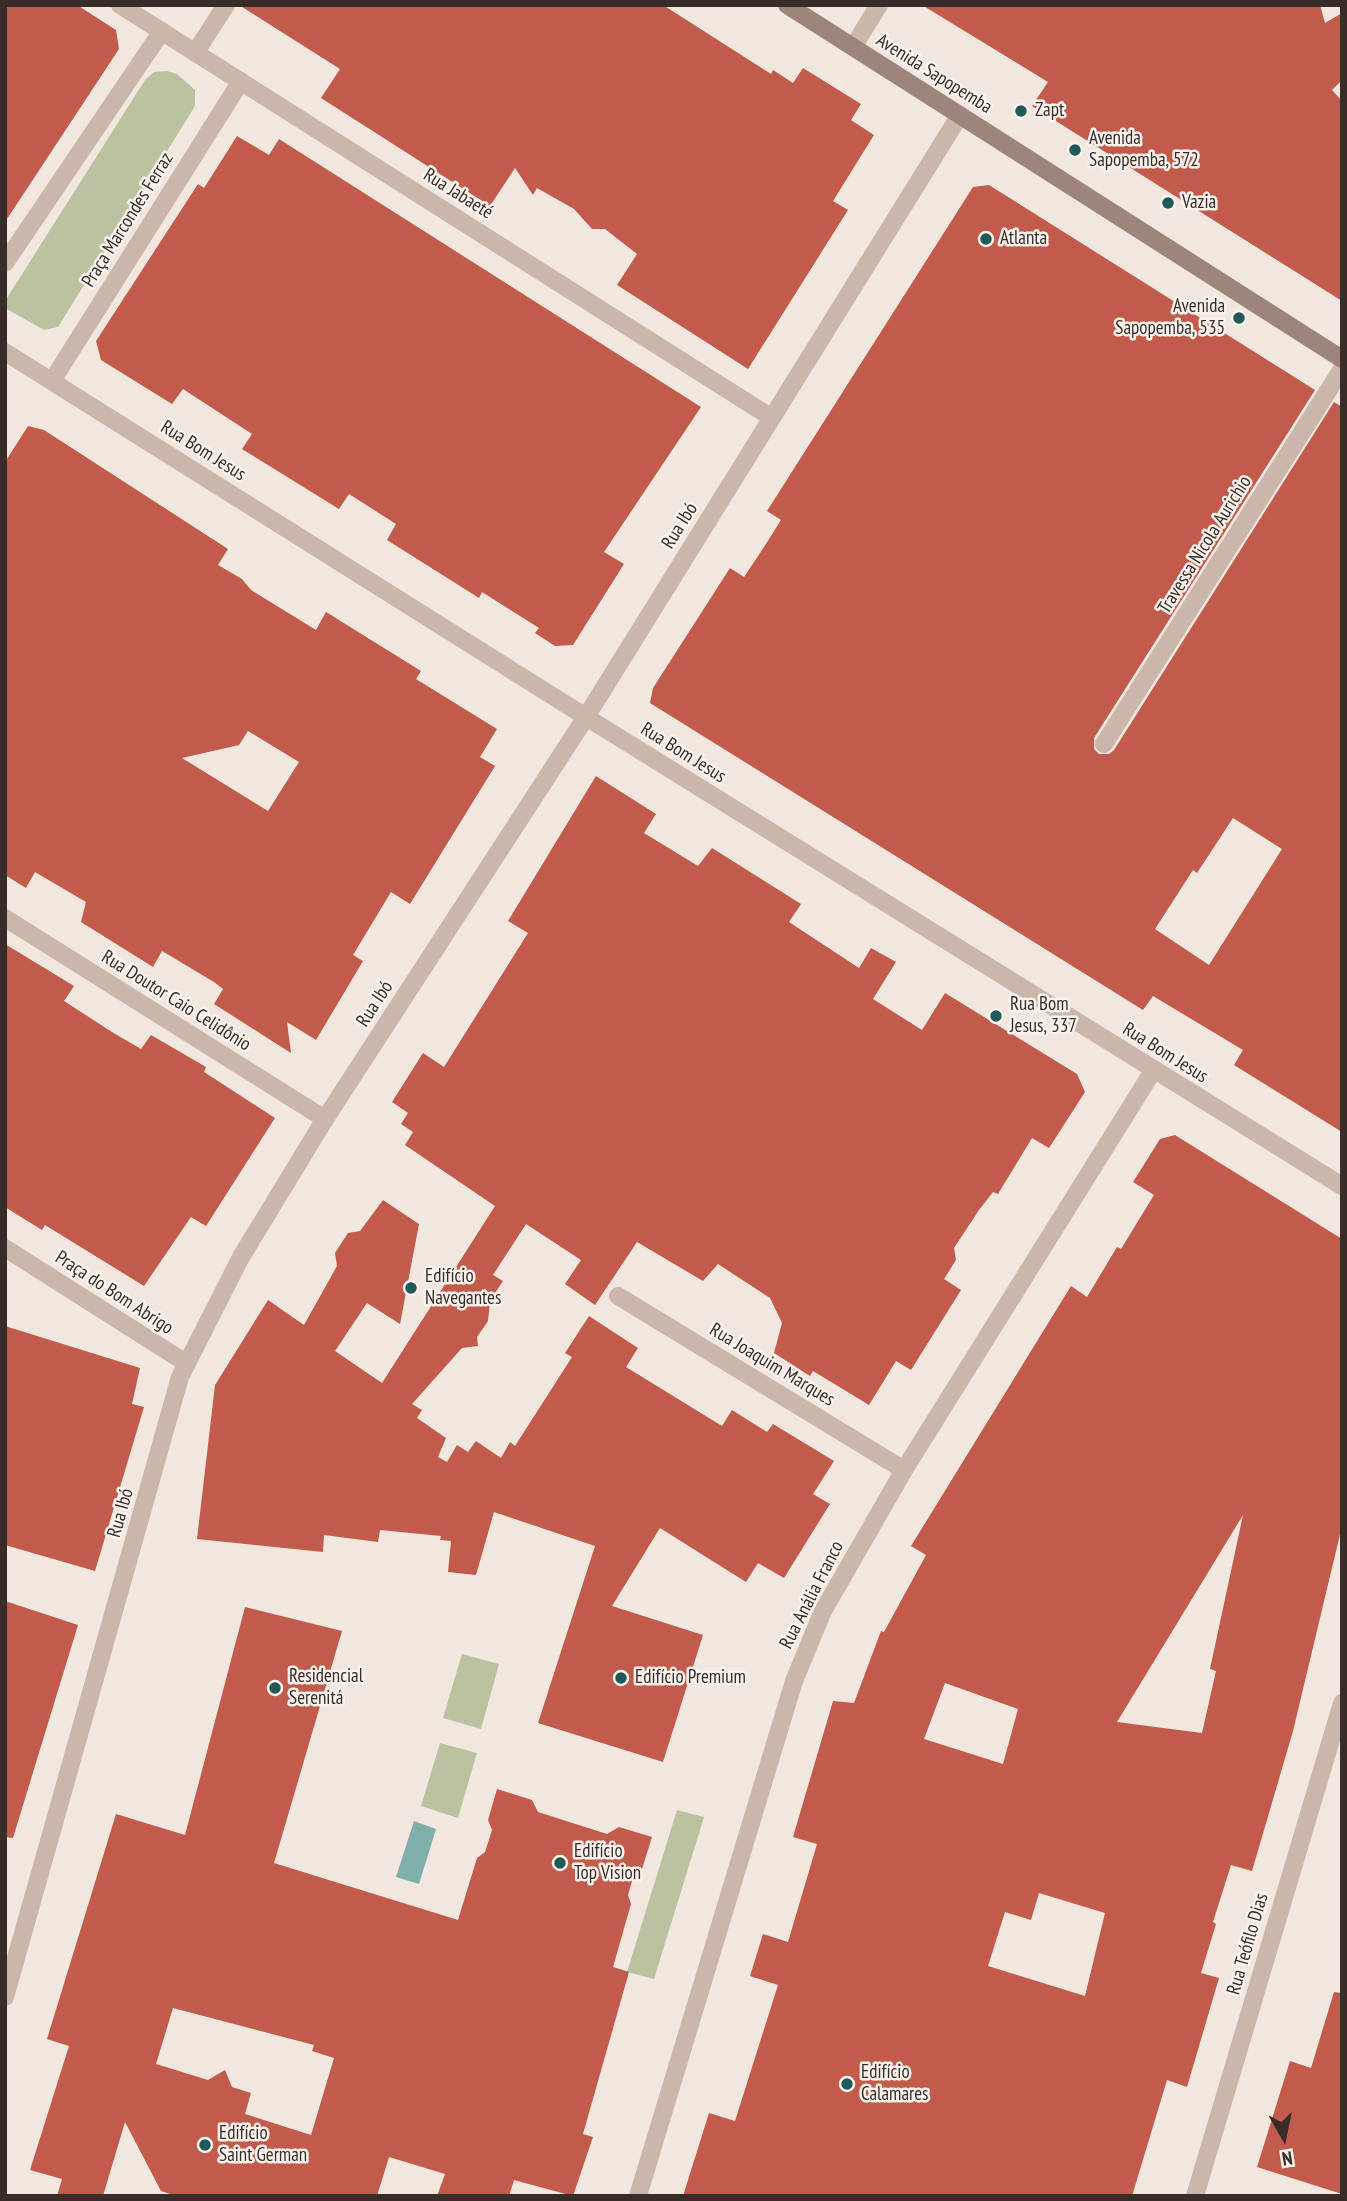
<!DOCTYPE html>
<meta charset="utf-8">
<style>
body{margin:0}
#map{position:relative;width:1347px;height:2201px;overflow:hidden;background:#f2e7df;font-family:"PT Sans Narrow",sans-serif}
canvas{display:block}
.frame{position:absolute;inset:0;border:7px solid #392d2a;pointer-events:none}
.north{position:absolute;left:1249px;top:2103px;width:70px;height:70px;-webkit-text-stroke:5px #faf2ec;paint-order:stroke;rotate:171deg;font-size:19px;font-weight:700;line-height:28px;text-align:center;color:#392d2a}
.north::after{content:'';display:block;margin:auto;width:24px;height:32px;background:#392d2a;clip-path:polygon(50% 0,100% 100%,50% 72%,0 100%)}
</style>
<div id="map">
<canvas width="1347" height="2201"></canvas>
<div class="frame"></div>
<div class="north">N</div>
</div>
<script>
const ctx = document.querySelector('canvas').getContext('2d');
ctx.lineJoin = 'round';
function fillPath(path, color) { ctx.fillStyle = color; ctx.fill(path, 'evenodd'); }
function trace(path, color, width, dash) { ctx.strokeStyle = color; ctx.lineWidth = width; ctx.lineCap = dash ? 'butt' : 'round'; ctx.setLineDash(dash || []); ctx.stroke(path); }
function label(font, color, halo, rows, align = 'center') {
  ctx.font = font + ' "PT Sans Narrow",sans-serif'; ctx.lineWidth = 5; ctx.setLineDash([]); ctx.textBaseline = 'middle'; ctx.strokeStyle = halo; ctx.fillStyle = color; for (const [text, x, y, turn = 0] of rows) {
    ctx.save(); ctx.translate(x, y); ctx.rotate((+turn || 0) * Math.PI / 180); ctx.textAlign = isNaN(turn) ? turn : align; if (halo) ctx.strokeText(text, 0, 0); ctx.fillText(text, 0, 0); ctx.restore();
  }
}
const green = new Path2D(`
 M167 71 177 74 195 90V106L58 327 44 330 5 308V301L145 80 154 72Z
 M462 1654 499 1664 481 1729 443 1718Z
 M440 1743 477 1753 458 1818 421 1806Z
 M677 1810 704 1817 654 1979 627 1972Z`);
const water = new Path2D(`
 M414 1821 436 1829 419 1884 396 1877Z`);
const building = new Path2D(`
 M5 5H77L116 30 119 49 5 222Z
 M239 5H663L771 74 773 70 793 83 803 68 861 104 851 120 874 135 833 201 848 210 748 369 617 285 637 254 605 229H592L574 209 537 188 533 195 515 168 490 206 321 98 340 69Z
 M922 5H1320L1325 23 1342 13V80L1332 90 1342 101V301L1032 106 1048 82Z
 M237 136 269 155 279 139 701 407 604 552 624 564 573 645 555 646 535 633 539 628 482 592 479 598 387 540 396 524 349 494 339 509 242 449 252 434 183 389 172 404 101 360 96 341 198 184 204 188Z
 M989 185 1315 390 1094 738V749L1099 754H1109L1114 750 1334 402 1342 407V1132L1234 1065 1243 1050 1153 996 1143 1010 650 703 653 688 730 568 744 577 762 550 781 520 767 511 973 187ZM1233 818 1282 849 1209 965 1155 929 1193 870 1197 873Z
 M28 426 44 430 228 549 218 565 242 579 251 590 316 630 326 612 421 671 416 679 497 729 480 757 495 766 410 904 391 892 353 955 363 961 316 1040 287 1022 291 1053 214 1004 223 989 214 982 162 951 153 967 81 922 86 902 35 872 26 888 5 875V462ZM248 731 299 762 268 811 182 758 239 745Z
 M596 776 656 814 644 833 698 866 712 848 801 904 789 922 859 968 871 948 896 962 873 999 922 1030 945 993 1077 1074 1085 1092 1049 1148 1032 1138 998 1194 993 1192 979 1210 954 1248 956 1260 944 1279 961 1290 911 1370 896 1361 869 1405 813 1371 810 1376 774 1353 782 1323 770 1298 718 1264 703 1281 637 1242 595 1305 565 1284 581 1260 526 1224 493 1275 503 1281 490 1301 488 1321 477 1337 478 1346 462 1348 412 1404 422 1410 417 1418 446 1438 438 1457 447 1462 457 1445 468 1452 476 1441 501 1458 510 1442 515 1446 572 1357 565 1353 589 1316 638 1348 626 1367 722 1426 732 1410 767 1432 773 1424 834 1461 813 1494 830 1504 784 1578 758 1563 746 1582 660 1528 612 1606 703 1635 663 1762 538 1723 595 1546 494 1512 476 1575 448 1572 451 1541 440 1540 441 1536 380 1530 378 1542 324 1535 323 1552 197 1539 215 1385 268 1300 304 1325 337 1266 335 1253 348 1233 360 1231 383 1200 419 1224 400 1324 367 1303 335 1351 382 1383 495 1206 405 1145 413 1132 401 1124 408 1113 392 1102 423 1053 444 1067 528 933 508 921Z
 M5 944 74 986 64 1001 112 1032 141 1049 151 1035 206 1067 204 1072 275 1118 206 1226 191 1217 144 1286 45 1225 42 1230 5 1207Z
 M1175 1135 1342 1239V1526L1293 1731 1252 1871 1231 1865 1213 1922 1216 1924 1201 1973 1219 1978 1187 2087 1167 2080 1132 2196H683L709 2113 735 2121 778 1985 750 1976 763 1934 788 1942 817 1844 793 1837 833 1701 854 1703 881 1631 884 1632 926 1555 911 1546 1071 1286 1087 1297 1117 1247 1121 1249 1154 1195 1133 1182 1160 1139ZM1243 1515 1210 1669 1216 1671 1202 1733 1117 1722ZM945 1683 1018 1709 1003 1764 924 1739ZM1039 1893 1105 1913 1085 1996 988 1966 1005 1912 1031 1920Z
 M5 1326 140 1368 132 1404 144 1407 95 1571 5 1545Z
 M5 1601 78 1625 13 1838 5 1837Z
 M245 1607 342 1631 274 1863 458 1920 477 1858 485 1852 492 1830 488 1820 497 1789 532 1800 538 1812 607 1834 619 1827 652 1837 642 1869 634 1874 628 1895 631 1904 613 1967 629 1972 583 2134 593 2137 573 2196 514 2180 509 2196H437L445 2174 389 2157 377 2196H176L161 2191 125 2122 103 2196H57L62 2179 30 2170 69 2046 47 2039 116 1814 185 1835ZM173 2008 314 2045 312 2051 334 2058 311 2135 245 2114 251 2093 232 2087 225 2070 208 2080 156 2064Z
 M1334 1992 1342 1993V2194L1257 2167 1290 2061 1311 2068Z`);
const service = new Path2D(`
 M853 47 879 5`);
const minor = new Path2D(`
 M120 5 772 418
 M195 53 226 5
 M5 263 162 31
 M5 352 586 717 1342 1186
 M52 381 241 81
 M1104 744 1342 369
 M5 918 325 1119
 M5 1248 186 1363
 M618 1296 904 1470
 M5 1997 180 1377 241 1257 325 1119 586 717 960 115
 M638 2196 794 1681 823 1611 904 1470 1153 1071
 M1195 2196 1342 1703`);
const secondary = new Path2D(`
 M787 5 1342 359`);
const markers = [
 [1021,111,7,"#205a57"],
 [1075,150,7,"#205a57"],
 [1168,203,7,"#205a57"],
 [986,239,7,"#205a57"],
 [1239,318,7,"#205a57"],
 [996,1016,7,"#205a57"],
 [411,1288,7,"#205a57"],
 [621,1678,7,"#205a57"],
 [275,1688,7,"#205a57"],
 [560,1863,7,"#205a57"],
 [847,2084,7,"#205a57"],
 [205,2145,7,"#205a57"]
];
const streetNames = [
 ["Avenida Sapopemba",934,74,32],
 ["Rua Jabaeté",458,194,32],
 ["Praça Marcondes Ferraz",128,220,-58],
 ["Rua Bom Jesus",203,451,32],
 ["Rua Ibó",680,526,-58],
 ["Travessa Nicola Aurichio",1205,545,-58],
 ["Rua Bom Jesus",683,753,32],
 ["Rua Doutor Caio Celidônio",176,1001,32],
 ["Rua Ibó",375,1004,-57],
 ["Rua Bom Jesus",1165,1053,32],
 ["Praça do Bom Abrigo",114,1293,33],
 ["Rua Joaquim Marques",772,1365,31],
 ["Rua Ibó",121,1513,-74],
 ["Rua Anália Franco",812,1595,-63],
 ["Rua Teófilo Dias",1248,1944,-74]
];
const poiNames = [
 ["Zapt",1035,111],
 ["Avenida",1089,139],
 ["Sapopemba, 572",1089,161],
 ["Vazia",1182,203],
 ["Atlanta",1000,239],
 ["Avenida",1225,307,"right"],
 ["Sapopemba, 535",1225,329,"right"],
 ["Rua Bom",1010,1005],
 ["Jesus, 337",1010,1027],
 ["Edifício",425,1277],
 ["Navegantes",425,1299],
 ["Residencial",289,1677],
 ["Serenitá",289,1699],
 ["Edifício Premium",635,1678],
 ["Edifício",574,1852],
 ["Top Vision",574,1874],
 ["Edifício",861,2073],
 ["Calamares",861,2095],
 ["Edifício",219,2134],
 ["Saint German",219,2156]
];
fillPath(green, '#bac29f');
fillPath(water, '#7eafab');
fillPath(building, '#c35b4c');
trace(service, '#cbb6ab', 18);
trace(minor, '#cbb6ab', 18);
trace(secondary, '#9e857c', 18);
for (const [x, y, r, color] of markers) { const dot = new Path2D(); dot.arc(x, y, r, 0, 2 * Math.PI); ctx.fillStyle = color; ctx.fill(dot); trace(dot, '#faf2ec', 2.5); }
label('19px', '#392d2a', '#faf2ec', streetNames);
label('19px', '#392d2a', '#faf2ec', poiNames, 'left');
</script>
